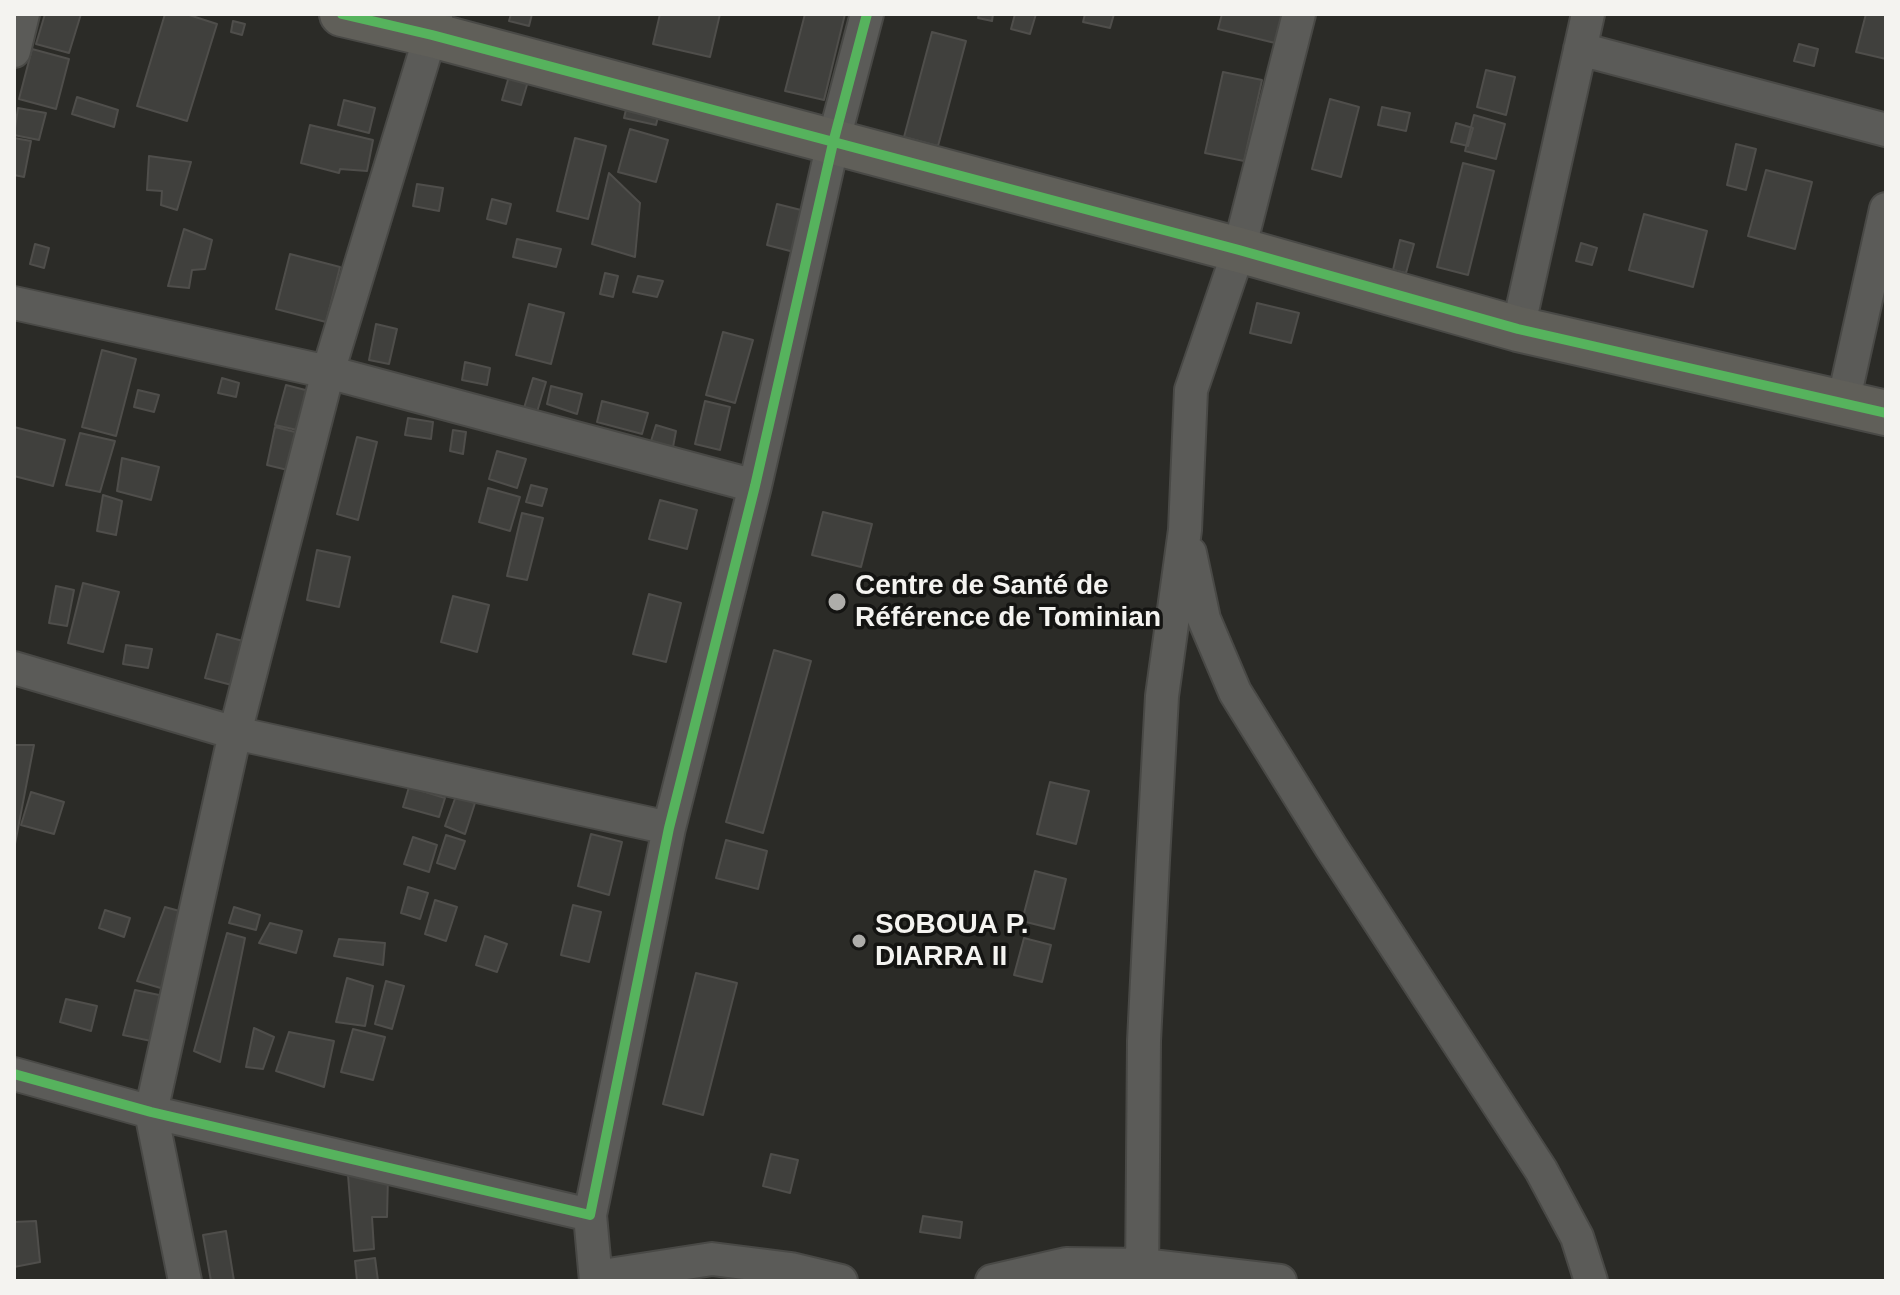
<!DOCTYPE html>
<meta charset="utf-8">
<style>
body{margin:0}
#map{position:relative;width:1900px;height:1295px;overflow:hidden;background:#2b2b27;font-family:Helvetica,sans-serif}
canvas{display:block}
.frame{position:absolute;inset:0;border:16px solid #f4f3f0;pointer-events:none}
</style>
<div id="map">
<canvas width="1900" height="1295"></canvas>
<div class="frame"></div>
</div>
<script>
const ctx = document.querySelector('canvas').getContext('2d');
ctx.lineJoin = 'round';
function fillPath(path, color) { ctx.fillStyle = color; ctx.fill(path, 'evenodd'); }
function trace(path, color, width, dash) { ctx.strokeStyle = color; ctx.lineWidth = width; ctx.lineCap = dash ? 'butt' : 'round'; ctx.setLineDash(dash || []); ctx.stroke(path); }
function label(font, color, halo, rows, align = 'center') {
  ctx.font = font + ' Helvetica,sans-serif'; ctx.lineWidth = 7; ctx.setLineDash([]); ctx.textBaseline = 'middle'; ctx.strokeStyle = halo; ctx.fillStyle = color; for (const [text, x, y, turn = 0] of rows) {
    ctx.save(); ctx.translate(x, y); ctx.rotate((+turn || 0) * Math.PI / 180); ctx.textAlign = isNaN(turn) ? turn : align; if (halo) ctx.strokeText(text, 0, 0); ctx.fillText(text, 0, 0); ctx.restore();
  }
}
const building = new Path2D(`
 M45 14H81L69 53 36 44Z
 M165 14H186L217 24 187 121 137 106Z
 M511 14H532L529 26 509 21Z
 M660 14H720L710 57 653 44Z
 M805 14H845L824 100 785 91Z
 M979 14H993L992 21 978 18Z
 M1015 14H1036L1030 34 1011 29Z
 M1085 14H1114L1110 28 1083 22Z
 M1222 14H1282L1275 43 1218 29Z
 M1866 14H1886V59L1856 52Z
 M233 21 245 24 242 35 231 32Z
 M932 32 966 41 938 146 904 137Z
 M1799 44 1818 49 1814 66 1794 61Z
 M32 49 69 59 56 109 19 99Z
 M1486 70 1515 77 1506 115 1477 107Z
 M1223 72 1262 80 1244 161 1205 153Z
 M510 73 529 78 521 105 502 100Z
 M77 97 118 110 114 127 72 114Z
 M629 97 661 104 656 125 624 118Z
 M1330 99 1359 107 1341 177 1312 169Z
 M344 100 375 108 369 133 338 125Z
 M1382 107 1410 113 1406 131 1378 125Z
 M18 108 46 113 39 140 14 135Z
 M1474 115 1505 124 1496 159 1465 151Z
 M1456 123 1473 128 1468 146 1451 142Z
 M310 125 373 140 367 171 340 169 339 173 301 163Z
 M630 129 668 140 656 182 618 172Z
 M14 138 31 141 24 177 14 175Z
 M575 138 606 146 588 219 557 211Z
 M1736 144 1756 149 1746 190 1727 185Z
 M149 156 191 162 177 210 161 205 162 191 147 190Z
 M1463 163 1494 171 1468 275 1437 267Z
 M1766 170 1812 182 1795 249 1748 236Z
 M609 173 640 203 635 257 592 244Z
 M417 184 443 188 439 211 413 206Z
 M492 199 511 204 506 224 487 219Z
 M777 204 805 211 794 252 767 245Z
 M1644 214 1707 231 1693 287 1629 270Z
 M184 229 212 240 205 269 192 270 189 288 168 286Z
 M517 239 561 249 556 267 513 257Z
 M1400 240 1414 244 1406 273 1393 270Z
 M1581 243 1597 248 1592 265 1576 261Z
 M35 244 49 248 44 268 30 264Z
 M290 254 340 267 326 322 276 309Z
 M605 273 618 276 613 297 600 294Z
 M638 276 663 281 657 297 633 292Z
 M1257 303 1299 313 1291 343 1250 333Z
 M529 304 564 313 551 364 516 355Z
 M376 324 397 329 389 364 369 360Z
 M723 332 753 340 735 403 706 395Z
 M102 350 136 359 116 436 82 427Z
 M465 362 490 368 487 385 462 380Z
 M222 378 239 383 236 397 218 393Z
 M533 378 546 382 537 412 524 408Z
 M286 385 317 393 306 432 275 425Z
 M551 386 582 394 577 414 547 404Z
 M138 390 159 395 154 412 134 407Z
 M602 401 648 413 642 434 597 422Z
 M705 401 730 407 720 450 695 444Z
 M408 418 433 422 431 439 405 435Z
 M656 425 676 431 673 447 651 441Z
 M14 427 65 440 53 486 14 476Z
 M275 427 307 435 300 473 267 465Z
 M453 430 466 432 463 454 450 451Z
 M80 433 115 441 100 492 66 485Z
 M357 437 377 442 358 520 337 514Z
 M497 451 526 459 517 488 489 479Z
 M122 458 159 467 151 500 117 491Z
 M531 485 547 489 542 506 526 502Z
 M488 488 520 497 510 531 479 522Z
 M103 495 122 501 116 535 97 531Z
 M660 500 697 510 687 549 649 539Z
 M823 512 872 524 861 567 812 555Z
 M522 513 543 518 527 580 507 576Z
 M317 550 350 557 339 607 307 600Z
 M83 583 119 592 103 652 68 643Z
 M56 586 74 590 67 626 49 623Z
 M649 594 681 603 666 662 633 654Z
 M453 596 489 605 477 652 441 642Z
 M217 634 254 644 243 688 205 678Z
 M126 645 152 649 148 668 123 664Z
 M774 650 811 661 763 833 726 822Z
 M14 745H34L15 844H14Z
 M1050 782 1089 791 1076 844 1037 834Z
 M409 787 445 798 439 817 403 807Z
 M31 792 64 802 54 834 21 825Z
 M456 796 475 803 465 834 445 826Z
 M591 834 622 842 609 895 578 886Z
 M446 835 465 841 455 869 437 863Z
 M413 837 437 845 429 872 404 864Z
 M726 840 767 851 758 889 716 878Z
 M1035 871 1066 879 1054 929 1022 921Z
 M408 887 428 893 420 919 401 913Z
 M435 900 457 907 446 941 425 934Z
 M573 905 601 912 589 962 561 955Z
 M165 907 183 912 164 989 137 981Z
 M234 907 260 915 256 930 229 923Z
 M105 910 130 918 124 937 99 928Z
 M270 923 302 931 296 953 259 943Z
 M227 933 245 938 220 1062 194 1051Z
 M485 936 507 944 497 972 476 965Z
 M1024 938 1051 945 1042 982 1014 975Z
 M339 939 385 943 383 965 334 956Z
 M696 973 737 983 703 1115 663 1104Z
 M347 978 373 986 365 1026 336 1022Z
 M386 981 404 986 392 1029 375 1024Z
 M135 990 164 996 151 1041 123 1035Z
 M66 999 97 1006 91 1031 60 1022Z
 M254 1028 274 1037 263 1069 246 1067Z
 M353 1029 385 1037 373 1080 341 1072Z
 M289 1032 334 1041 324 1087 276 1071Z
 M771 1154 798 1160 790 1193 763 1186Z
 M348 1175 388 1176 387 1217H372L374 1249 354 1251Z
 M923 1216 962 1222 960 1238 920 1232Z
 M36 1221 40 1262 14 1267V1222Z
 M226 1231 234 1281H211L203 1235Z
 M375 1258 378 1281H357L355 1261Z`);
const street = new Path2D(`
 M1580 49 1886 130
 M14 51 23 14
 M14 303 328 372 755 486
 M1518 329 1588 14
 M1843 403 1886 209
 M1190 553 1204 619 1235 692 1331 847 1541 1170 1577 1237 1591 1281
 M14 668 235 733 669 828
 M14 1074 151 1112 590 1215 669 828 755 486 833 143 867 14
 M590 1215 596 1281
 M596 1277 712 1259 791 1269 841 1281
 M185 1281 151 1112 235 733 328 372 436 17
 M992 1281 1066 1264 1143 1265 1280 1281
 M1142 1281 1144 1041 1153 860 1162 696 1185 530 1191 390 1239 250 1299 14`);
const secondary = new Path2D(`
 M342 14 432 35 1239 250 1518 329 1886 413`);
const cycleway = new Path2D(`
 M342 14 432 35 1239 250 1518 329 1886 413
 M14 1074 151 1112 590 1215 669 828 755 486 833 143 867 14`);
const markers = [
 [837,602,10,"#aeadaa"],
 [859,941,8,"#aeadaa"]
];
const poiNames = [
 ["Centre de Santé de",855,586],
 ["Référence de Tominian",855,618],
 ["SOBOUA P.",875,925],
 ["DIARRA II",875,957]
];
fillPath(building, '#40403d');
trace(building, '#4f4e4b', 2);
trace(street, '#494946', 36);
trace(secondary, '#494946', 48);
trace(street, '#5b5b58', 32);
trace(secondary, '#605f59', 44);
trace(cycleway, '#56b35d', 10);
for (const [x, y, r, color] of markers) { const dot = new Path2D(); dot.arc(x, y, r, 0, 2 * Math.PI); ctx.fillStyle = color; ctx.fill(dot); trace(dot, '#141412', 3); }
label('bold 28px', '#f4f3f0', '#141412', poiNames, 'left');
</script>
